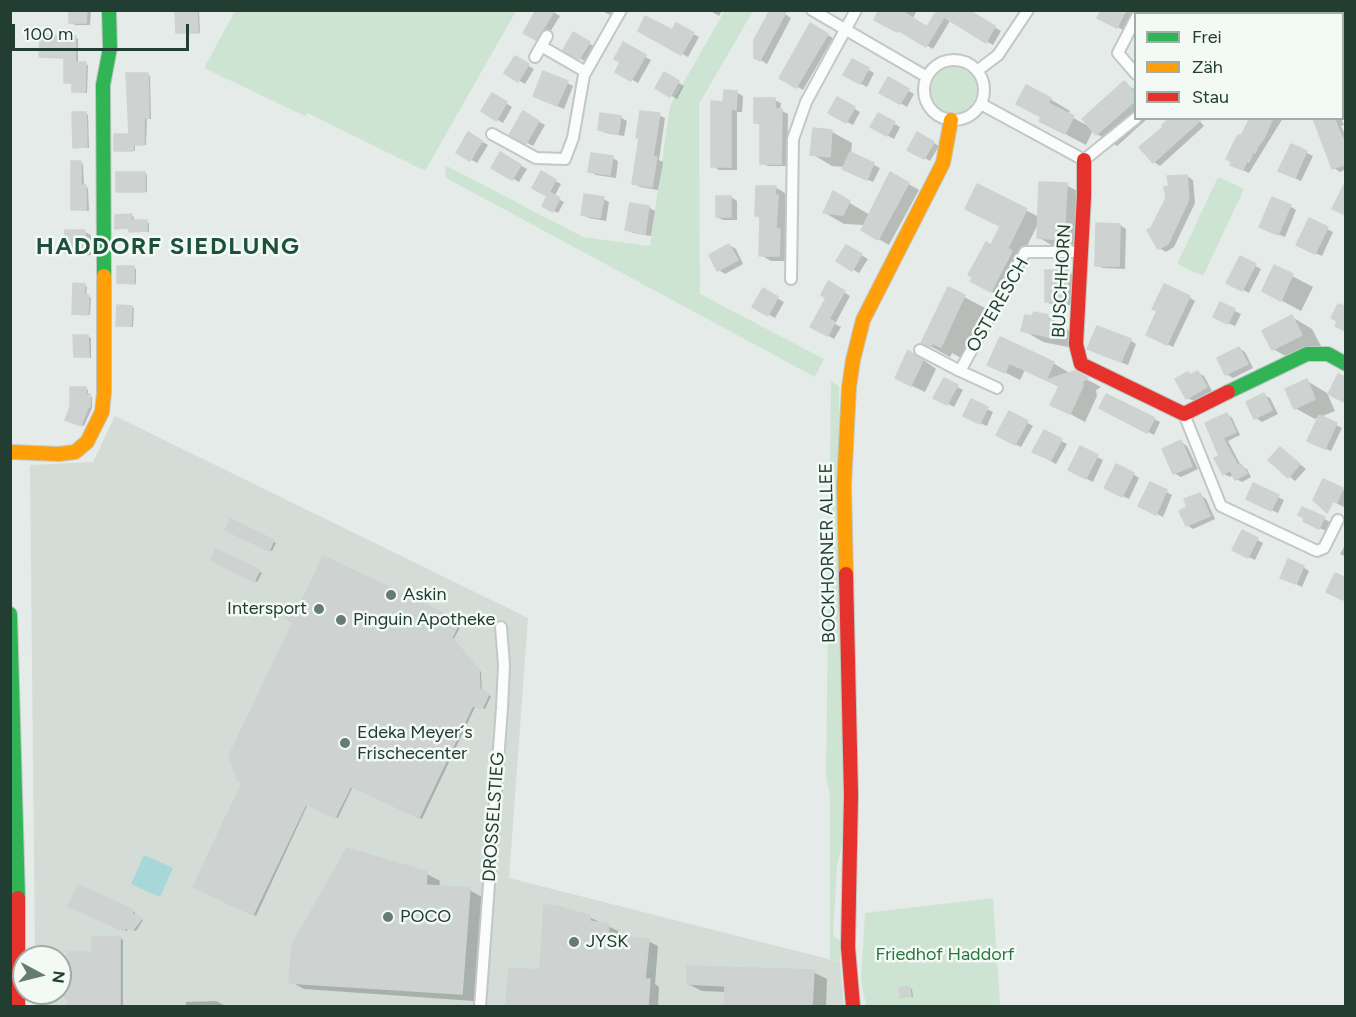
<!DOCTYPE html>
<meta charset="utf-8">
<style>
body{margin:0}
#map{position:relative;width:1356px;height:1017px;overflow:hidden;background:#e5ebe8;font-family:Figtree,sans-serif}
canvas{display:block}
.frame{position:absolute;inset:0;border:12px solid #223e33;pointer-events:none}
.legend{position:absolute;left:1134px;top:12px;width:210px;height:108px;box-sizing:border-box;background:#f3f9f5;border:2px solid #9faea7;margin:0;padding:8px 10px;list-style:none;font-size:18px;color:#223e33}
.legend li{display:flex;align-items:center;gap:12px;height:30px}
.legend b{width:30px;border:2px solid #9faea7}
.north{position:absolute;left:12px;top:945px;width:60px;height:60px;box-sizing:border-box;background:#f3f9f5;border:2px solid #9faea7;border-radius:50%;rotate:97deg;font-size:16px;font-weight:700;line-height:24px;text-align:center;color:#223e33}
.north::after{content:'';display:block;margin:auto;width:21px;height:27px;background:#667b72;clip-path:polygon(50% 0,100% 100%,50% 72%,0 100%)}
.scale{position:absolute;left:12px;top:24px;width:177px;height:27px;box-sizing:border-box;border:3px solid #223e33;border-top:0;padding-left:8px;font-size:18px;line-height:21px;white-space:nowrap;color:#223e33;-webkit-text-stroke:4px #f3f9f5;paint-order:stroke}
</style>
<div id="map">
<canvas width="1356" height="1017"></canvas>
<div class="frame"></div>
<ul class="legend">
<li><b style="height:8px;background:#30b455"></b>Frei</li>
<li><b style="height:8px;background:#ff9f0a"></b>Zäh</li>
<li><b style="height:8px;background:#e5322d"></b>Stau</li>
</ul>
<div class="north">N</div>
<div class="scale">100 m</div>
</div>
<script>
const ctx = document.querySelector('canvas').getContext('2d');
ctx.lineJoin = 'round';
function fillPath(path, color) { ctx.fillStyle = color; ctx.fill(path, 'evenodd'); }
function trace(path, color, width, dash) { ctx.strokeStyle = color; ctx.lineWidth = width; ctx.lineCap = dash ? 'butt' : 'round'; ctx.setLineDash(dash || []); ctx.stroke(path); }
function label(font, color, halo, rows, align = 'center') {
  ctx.font = font + ' Figtree,sans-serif'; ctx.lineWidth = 5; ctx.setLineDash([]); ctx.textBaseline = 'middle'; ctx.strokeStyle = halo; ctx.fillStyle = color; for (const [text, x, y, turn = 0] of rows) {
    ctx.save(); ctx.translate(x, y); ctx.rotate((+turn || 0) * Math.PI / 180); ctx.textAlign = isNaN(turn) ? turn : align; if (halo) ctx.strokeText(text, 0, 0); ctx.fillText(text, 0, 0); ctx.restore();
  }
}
const built = new Path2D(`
 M115 416 528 618 509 878 840 962 844 1006H36V993H60V957H35L30 465 93 462Z`);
const green = new Path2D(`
 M725 10 753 11 699 104 700 294 824 359 815 377 446 178 445 165 583 237 650 246 670 106Z
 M235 11V10L516 11 425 171 308 113 305 116 204 68Z
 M931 90a23 23 0 1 1 46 0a23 23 0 1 1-46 0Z
 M1218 177 1244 189 1203 276 1177 264Z
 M831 381 839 386 841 602 846 829 837 865 833 936 840 940V962L830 959V798L826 774Z
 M993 898 1000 1006H866L861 980 865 913Z`);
const water = new Path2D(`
 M144 855 173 868 160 897 131 884Z`);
const shadow = new Path2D(`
 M70 10H91L90 25H75L70 22Z
 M177 10H199L200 33 177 32Z
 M550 10 560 16 543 43 525 32Z
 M601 10H613L610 15Z
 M709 10H722L719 16Z
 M779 10 791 18 767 64 756 57Z
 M881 10H917L912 20 928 29 939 10 951 19 933 49 905 32 904 34 876 19Z
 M1103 10H1151L1150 14H1136V37L1099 17Z
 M1269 10H1292L1291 14H1268Z
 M977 17 1001 31 993 45 969 31Z
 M676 25 699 37 688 57 640 30 673 32Z
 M810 25 833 38 803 90 781 77Z
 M574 34 595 47 586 62 565 49Z
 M76 37 78 39V63L88 65 87 93 76 92 73 91V84L65 82V58L41 56Z
 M623 45 651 60 638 83 617 71 622 62Z
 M515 58 534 69 525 84 506 73Z
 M853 61 874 73 867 87 845 75Z
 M664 74 684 86 677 99 657 88Z
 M148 75 150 76 151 119H147L146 145H135V151H118L115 150 130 135Z
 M888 79 914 94 907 107 881 92Z
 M567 83 573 86 564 109 541 99Z
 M1124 83 1136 90V118H1148L1117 146 1097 134 1093 130 1086 145 1041 121 1042 117 1018 104 1050 99 1070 111 1068 115 1090 127Z
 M736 92 743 96 742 112H737V170H719L713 166 725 103Z
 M492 95 512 107 503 123 483 111Z
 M837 99 860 112 853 125 830 113Z
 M774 100 781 103 780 110 788 114 787 166H768L762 163V126L755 122Z
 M86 113 88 115 89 148H77L74 147Z
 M523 113 545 125 533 146 511 134Z
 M659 115 665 118 659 160 663 162 658 190 640 187 634 183Z
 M879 115 900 127 894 139 872 127Z
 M620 117 627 121 624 136 606 133 599 130Z
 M1197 118 1204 126 1160 166 1154 162 1142 147Z
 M1252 118H1283L1249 173 1238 168 1241 138Z
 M1314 118H1341L1344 125 1341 126 1346 136V169L1340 172 1334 168Z
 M815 130 832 132 852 143 851 154 880 168 873 182 850 172 845 167 832 166 812 154Z
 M469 134 488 145 477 163 458 152Z
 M918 134 939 146 930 161 909 149Z
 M1292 146 1313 156 1301 181 1286 174Z
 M500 154 527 169 519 182 493 167Z
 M612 158 618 161 616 178 596 175 590 171Z
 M81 163 83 164 84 186 88 188 89 211 73 209Z
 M145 173 147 175V192L117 191Z
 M542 174 561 184 554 197 564 202 558 213 544 205 549 196Z
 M891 174 919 190 889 245 863 230 865 225 844 224 825 213 833 193 870 215Z
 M1187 176 1193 180 1195 203 1174 247 1166 252 1159 248Z
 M1066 185 1081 193 1079 247 1053 246 1038 237 1039 222 1021 258 1026 260 1006 299 986 289 991 247 1001 226 978 186 1039 217Z
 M775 187 785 193V201L788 203 785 234 789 236V261H771L761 255V218L757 216Z
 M731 197 737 201V220H723L717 217Z
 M603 199 609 202 606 221 589 218 582 214Z
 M1290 206 1296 210 1285 237 1267 230Z
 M648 207 655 211 651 236 633 233 627 230Z
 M131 215 134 217 133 222 149 223V232H133L130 229 117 228Z
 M1098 225H1120L1126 229 1125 269 1103 268 1097 265Z
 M1327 229 1333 232 1322 256 1304 248Z
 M85 232 91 235V255L73 256 67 252Z
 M729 245 736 249 743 264 725 274 719 270Z
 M847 247 868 259 859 273 838 261Z
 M1240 258 1261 269 1249 293 1228 282Z
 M1275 267 1313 287 1301 311 1264 291Z
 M134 268 136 269V284L118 283Z
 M1068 272 1074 275 1073 305H1052L1046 301Z
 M829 283 850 296 835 324 841 327 834 339 812 326 828 297Z
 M84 285 87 287 86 296 91 298 90 315 73 313Z
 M949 289 985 308 961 358 952 353 950 357 923 342Z
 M763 290 784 302 775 318 754 306Z
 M1189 297 1195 301 1173 347 1154 338Z
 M1221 304 1241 314 1235 326 1221 320Z
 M131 307 134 308 133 327 118 325Z
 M1035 314 1048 317 1076 335 1073 348 1043 342 1023 330 1033 318Z
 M1292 317 1312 329 1321 346 1293 360 1273 349Z
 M88 337 91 338V358L75 356Z
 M1001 339 1053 363 1068 372 1066 375 1075 373 1101 387 1096 390 1097 396 1085 422 1052 404 1060 387 1025 370 1020 380 989 364Z
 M1130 340 1136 344 1128 365 1095 352Z
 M1239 348 1245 352 1253 368 1233 378 1226 374Z
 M922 359 936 369 925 392 910 385Z
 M1198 373 1204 376 1212 391 1194 401 1187 398 1188 374 1192 376Z
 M944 380 963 390 954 407 935 397Z
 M1307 381 1327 393 1335 411 1320 417 1342 428 1331 451 1315 444 1320 417 1315 419 1295 408Z
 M85 388 88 390V396L92 397V408L84 426 70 421Z
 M1264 395 1270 398 1278 414 1262 422 1256 418Z
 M1101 407 1154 419 1160 422 1154 435Z
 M987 409 993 412 987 426 971 419Z
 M1010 413 1033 426 1021 447 998 435Z
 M1227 414 1232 418 1240 435 1228 441 1241 466 1247 469 1251 477 1242 482 1236 479 1234 474 1230 477 1224 474 1221 456 1207 423Z
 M1044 432 1067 444 1056 464 1034 452Z
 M1181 442 1187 446 1198 469 1181 477 1174 473Z
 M1080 448 1103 460 1093 482 1076 473Z
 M1281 449 1306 469 1295 481 1270 460Z
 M1133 474 1139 478 1129 499 1112 491Z
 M1324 481 1346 491V508L1324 497Z
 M1151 484 1172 495 1163 517 1140 505Z
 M1200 495 1206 499 1215 519 1193 529 1187 525 1189 508Z
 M1278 497 1284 500 1278 513 1254 502Z
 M1324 519 1330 522 1326 531 1311 524Z
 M231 521 276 543 272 551 227 530Z
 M1243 532 1263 543 1255 560 1240 553Z
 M1346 543V557L1340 554Z
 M217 551 262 573 257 582 212 560Z
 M324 558 462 624 453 640 481 672 482 692 491 696 485 709 476 705 422 819 353 786 338 818 308 804 256 916 195 887 243 785 301 608Z
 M1303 567 1309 571 1302 587 1288 580Z
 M427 874 440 881 439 887 469 890 482 897 474 1001 304 989 291 982Z
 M78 887 135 912 134 916 143 920 136 931 128 928 127 931 70 906Z
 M589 917 618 931V938L648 941 658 946 655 984 659 987 658 1006 507 1005 541 972Z
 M94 938H120L123 940V1006H69V976L94 953Z
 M813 972 827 979 826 1006H829H726V992L702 991 688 984Z
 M910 988 912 989 913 997H902Z
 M216 1001 226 1006H186V1002Z`);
const building = new Path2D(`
 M69 10H87L86 23H69Z
 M175 10H197L198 33H176Z
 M536 10H555L536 40 523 33Z
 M770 10H787L760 61 754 58V40Z
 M879 10H900L927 27 936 12 933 10H968L995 26 986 43 944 17 926 47 898 30 897 32 874 20Z
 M1101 10H1126L1117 28 1097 18Z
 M645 16 672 30 676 23 694 33 681 55 638 31Z
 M810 23 828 34 796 88 779 78Z
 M573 32 590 42 579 59 563 50Z
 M40 35 76 36 75 62H86L85 92H72V83H64V58L39 57Z
 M623 42 646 55 631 81 615 72 620 62 614 59Z
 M515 56 529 64 518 82 504 73Z
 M852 59 869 68 860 84 843 75Z
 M543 71 568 81 557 106 533 96Z
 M664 72 679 81 670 97 655 88Z
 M126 73H148L149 118 144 119V145H133V151H114V134H129Z
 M888 77 909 89 900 104 879 93Z
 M1124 81 1136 94V100L1096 135 1082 119Z
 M1026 85 1051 98 1048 103 1074 116 1065 134 1039 121 1041 117 1016 104Z
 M724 90 737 91 736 110 731 109V167H711V101L723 102Z
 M492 93 507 102 496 121 481 111Z
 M837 97 855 107 846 123 828 113Z
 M754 98H775V109H782L781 164H760V123H754Z
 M523 111 539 121 526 144 509 135Z
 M640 111 660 113 653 157H657L652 187 632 184 639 138H636Z
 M72 112H86L87 147 73 148Z
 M600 113 621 116 618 134 598 130Z
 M878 113 895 122 887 136 870 127Z
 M1170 118H1203L1153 163 1139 147 1163 127 1162 125Z
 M1250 118H1273L1265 136 1260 144H1259L1255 153 1253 152 1249 162 1247 161 1243 170 1230 165 1232 162 1226 159 1233 144 1238 135 1241 136Z
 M1313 118H1334L1346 146V164L1332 169Z
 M813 128 832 130 830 157 810 155Z
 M468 132 482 141 470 161 456 153Z
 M917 132 934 142 924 159 907 150Z
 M1291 144 1307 151 1295 178 1278 171Z
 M500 152 521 165 512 180 491 168Z
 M850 152 874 163 867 180 842 169Z
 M591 153 613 156 610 175 588 172Z
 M71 161H81V185H86V210H71Z
 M541 171 556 180 547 196 532 188Z
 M116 172H145V192H116Z
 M890 172 909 183 878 240 861 230Z
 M1187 175 1189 199 1168 244 1158 249 1147 230 1151 228 1166 198 1164 187 1169 186 1167 176Z
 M1346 181V215L1332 209Z
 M1039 182 1067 183 1064 240 1037 238Z
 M977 184 1027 209 1008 248 1012 251 991 292 970 281 973 277 968 275 986 242 991 245 1000 226 965 209Z
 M756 186H776L775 195H778L776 229H780L779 256H759L760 216H755Z
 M833 191 850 201 843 215 823 213Z
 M549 192 560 198 553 212 542 206Z
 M584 194 604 197 600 218 581 215Z
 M716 196H731V217H716Z
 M1272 197 1291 205 1278 235 1259 227Z
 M630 203 649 206 645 234 625 230Z
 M132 214 131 220H147V231L129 232V228L115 229V215Z
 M1309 218 1328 227 1315 254 1296 245Z
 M1096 223 1120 224 1119 266H1095Z
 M65 230H85V253H65Z
 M729 244 738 260 717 271 709 255Z
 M846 245 862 254 852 271 836 261Z
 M1240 256 1256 264 1242 291 1226 283Z
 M1274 265 1293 274 1281 301 1262 291Z
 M117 266H134V284L117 283Z
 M1045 270H1068L1067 302H1045Z
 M828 281 845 291 829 319 835 322 828 336 810 327 826 298 821 295Z
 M73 283 85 284 84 295H89L88 315 72 314Z
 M1164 284 1190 296 1167 345 1146 335 1157 311 1152 309Z
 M948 287 965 295 941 347 932 343 930 347 921 343Z
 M763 288 778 297 768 316 752 307Z
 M1220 302 1235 309 1228 324 1213 317Z
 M1346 303V331L1335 326 1337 321 1331 318 1338 304 1344 306Z
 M117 305 132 306 131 326H116Z
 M1034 312 1048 315 1047 319 1056 322 1053 338 1021 331 1025 315 1032 316Z
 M1292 315 1302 335 1272 350 1262 331Z
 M1097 326 1131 339 1121 362 1087 349Z
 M73 335H88L89 357H74Z
 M1000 337 1054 362 1046 380 1075 371 1088 378 1082 382 1083 386 1070 414 1050 405 1059 386 1009 363 1005 373 987 365Z
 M1239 347 1248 364 1225 375 1217 358Z
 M908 350 923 360 911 386 895 378Z
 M1198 371 1207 387 1186 399 1175 379 1188 372 1190 375Z
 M1338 374 1346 377V403L1328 394Z
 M944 378 958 385 947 405 933 398Z
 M1307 379 1315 399 1294 409 1285 389Z
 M70 387H86V394H90V407H88L81 426 65 420 70 407Z
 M1264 393 1272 410 1254 419 1246 402Z
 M1106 394 1155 418 1147 433 1099 408Z
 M971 399 988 407 980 424 963 416Z
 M1009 411 1028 421 1015 445 996 435Z
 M1227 413 1236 432 1223 438 1238 466 1241 464 1247 473 1235 480 1230 470 1223 475 1214 458 1219 456 1205 423Z
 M1319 415 1337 423 1325 449 1307 441Z
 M1044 430 1062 439 1051 460 1032 452Z
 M1181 440 1192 466 1173 474 1162 449Z
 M1080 446 1098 455 1086 479 1068 470Z
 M1280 447 1300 464 1288 478 1268 460Z
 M1116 464 1134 473 1122 497 1104 488Z
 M1323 479 1343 488 1337 503 1333 501 1327 513 1313 500Z
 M1150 482 1167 490 1156 515 1138 506Z
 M1253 483 1279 495 1271 511 1246 499Z
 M1200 493 1210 516 1186 526 1179 511 1187 507 1184 499Z
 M1302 507 1325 517 1319 529 1303 521 1304 518 1298 515Z
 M230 519 274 540 269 551 225 530Z
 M1242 530 1258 538 1248 558 1232 550Z
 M216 549 260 570 254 582 211 560Z
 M323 556 460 621 452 638 479 670 480 689 489 694 482 709 473 705 419 818 351 786 335 818 306 804 253 915 193 887 242 783 237 780 229 756 293 622 285 618 293 603 300 606Z
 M1288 559 1304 566 1296 584 1280 578Z
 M1335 573 1346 578V595L1343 600 1326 592Z
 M347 848 427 872 426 885 470 888 462 994 289 983 292 945Z
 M78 885 134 910 132 914 142 918 133 930 125 928 124 931 68 906Z
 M544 905 558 906 590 916V921L609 924 608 936 649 939 645 979H650L648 1006H506L509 968 540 970Z
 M92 937H120V1006H68V998H65L64 986V975H68L67 952H92Z
 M687 966 814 970 812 1006H724L725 986 687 984Z
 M910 986 911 996 900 998 899 988Z`);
const street = new Path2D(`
 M812 10 927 77
 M1136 18 1118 53 1136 74
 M541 46 586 72
 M535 57 547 36
 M924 90a30 30 0 1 1 60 0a30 30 0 1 1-60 0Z
 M1342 61 1346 60
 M977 71 998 55 1028 10
 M1342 96 1346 104
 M981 104 1084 160 1136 118
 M492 134 536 158 565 159 573 138 584 75 621 10
 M791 279 793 139 806 102 856 10
 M920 350 960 371
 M997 388 960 371 1025 252H1081
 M1184 414 1221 506 1317 551 1324 548 1338 520
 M480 1006 502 708 504 665 501 627`);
const fast = new Path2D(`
 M104 276 103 85 110 48 109 10
 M1228 392 1307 354H1328L1346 364
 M10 614 18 898`);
const slow = new Path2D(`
 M10 452 59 454 75 452 87 442 102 412 104 393V276
 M846 574 844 485 849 387 853 360 863 320 943 163 951 120`);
const jam = new Path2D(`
 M1084 160V196L1076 344 1081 364 1184 414 1228 392
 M846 574 851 795 848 947 853 1006
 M18 898V1006`);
const markers = [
 [391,595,6,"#667b72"],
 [319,609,6,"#667b72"],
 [341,620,6,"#667b72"],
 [345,743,6,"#667b72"],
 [388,917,6,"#667b72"],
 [574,942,6,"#667b72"]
];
const streetNames = [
 ["BUSCHHORN",1062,281,-87],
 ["OSTERESCH",998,305,-60],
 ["BOCKHORNER ALLEE",828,553,-91],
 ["DROSSELSTIEG",494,817,-86]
];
const poiNames = [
 ["Askin",403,595],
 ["Intersport",307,609,"right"],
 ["Pinguin Apotheke",353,620],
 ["Edeka Meyer´s",357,733],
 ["Frischecenter",357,754],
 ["POCO",400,917],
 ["JYSK",586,942]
];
const parkNames = [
 ["Friedhof Haddorf",945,955]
];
const districtNames = [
 ["HADDORF SIEDLUNG",168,247]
];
fillPath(built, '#d3dcd7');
fillPath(green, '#cee4d3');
fillPath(water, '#a6d7d9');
fillPath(shadow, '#0003');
fillPath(building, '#ced3d1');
trace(building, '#ced3d0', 1.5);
trace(street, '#c2c8c5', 14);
trace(fast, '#c0c8c5', 16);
trace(slow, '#c0c8c5', 16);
trace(jam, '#c0c8c5', 16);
trace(street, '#fbfcfc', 10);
trace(fast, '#30b455', 14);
trace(slow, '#ff9f0a', 14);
trace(jam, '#e5322d', 14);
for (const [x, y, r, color] of markers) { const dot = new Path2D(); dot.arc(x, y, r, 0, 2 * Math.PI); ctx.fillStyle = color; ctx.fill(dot); trace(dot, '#f3f9f5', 2); }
label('18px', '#223e33', '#f3f9f5', streetNames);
label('18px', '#223e33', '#f3f9f5', poiNames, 'left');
label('18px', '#2c7540', '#f3f9f5', parkNames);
ctx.letterSpacing = '1.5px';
label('bold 24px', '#1e503e', '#f3f9f5', districtNames);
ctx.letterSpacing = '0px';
</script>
